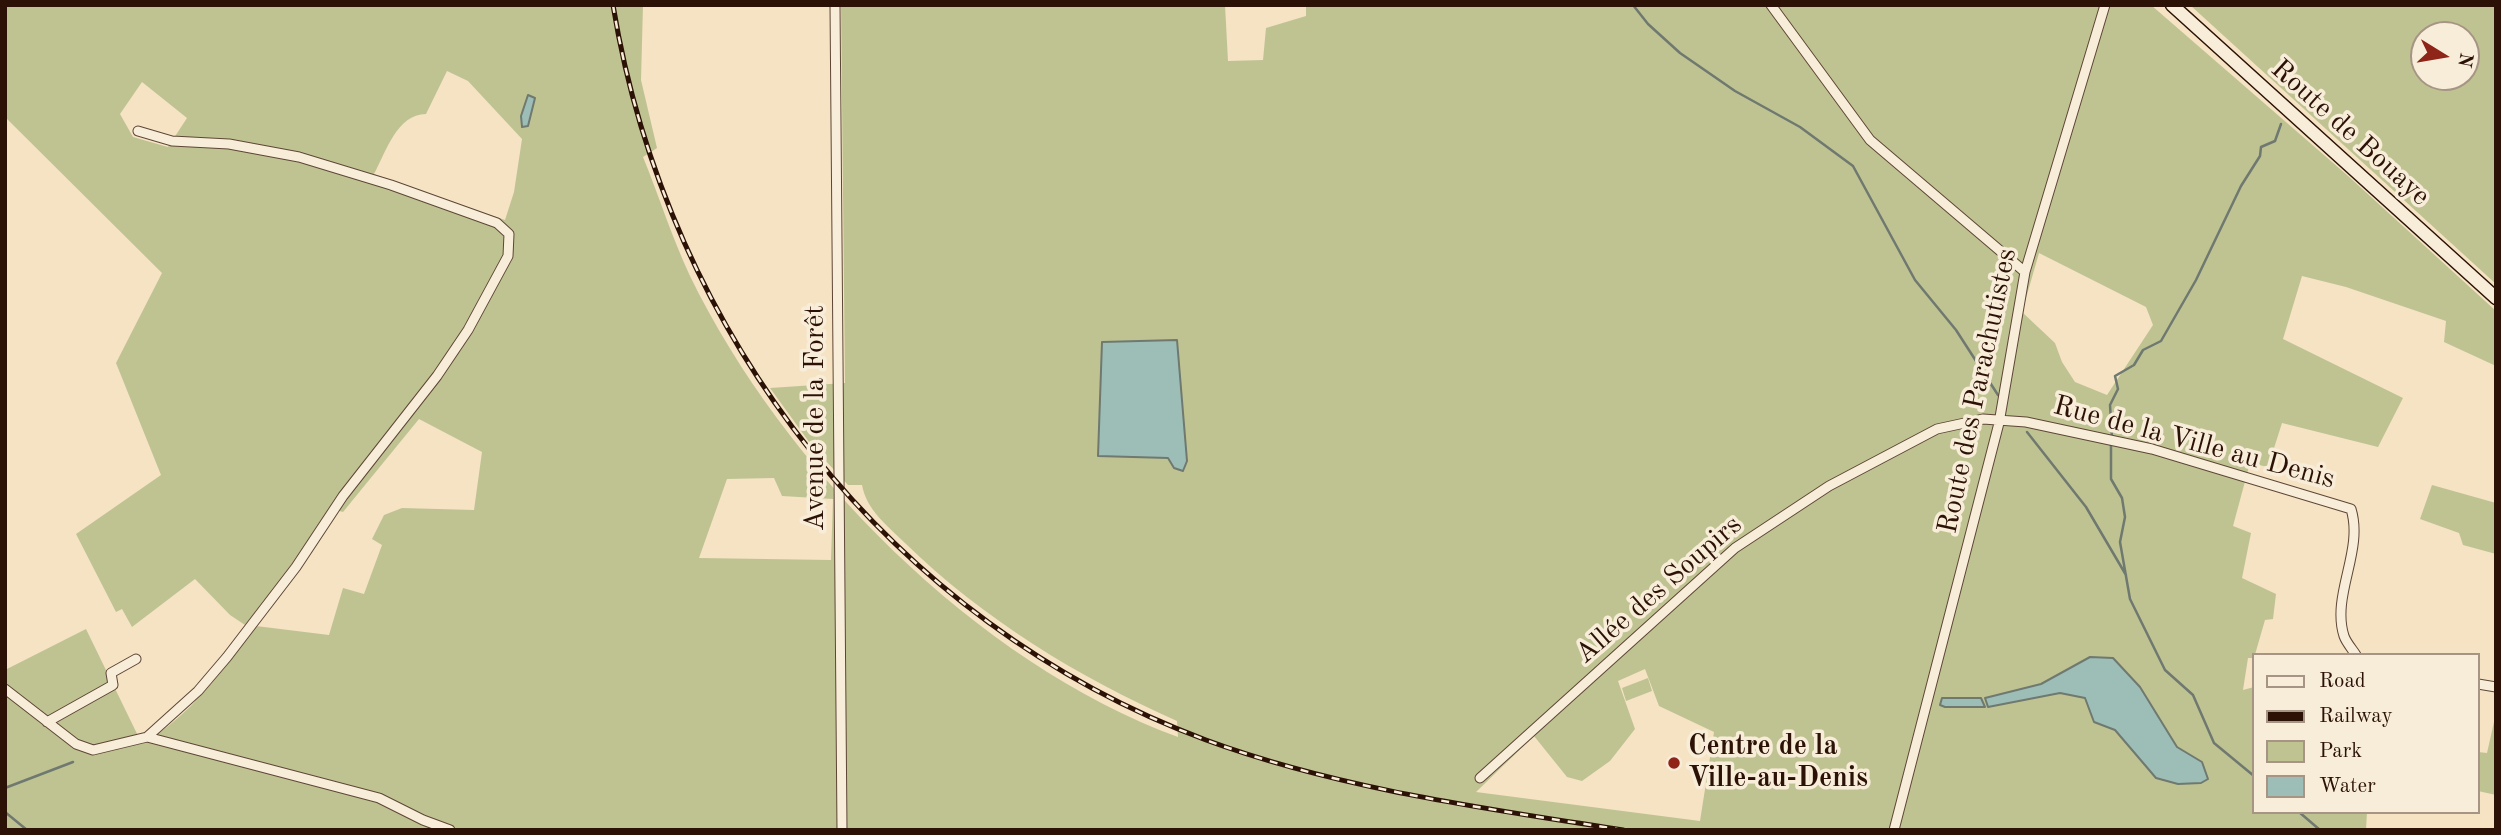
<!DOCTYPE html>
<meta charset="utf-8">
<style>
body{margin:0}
#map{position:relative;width:2501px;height:835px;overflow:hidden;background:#f5e3c4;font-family:"Old Standard TT",serif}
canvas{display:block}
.frame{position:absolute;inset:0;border:7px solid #2c1206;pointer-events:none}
.legend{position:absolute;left:2252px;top:653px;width:228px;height:161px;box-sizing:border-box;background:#f8edd9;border:2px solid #a69585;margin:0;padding:9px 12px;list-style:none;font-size:21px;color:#2c1206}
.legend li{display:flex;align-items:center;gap:14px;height:35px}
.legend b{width:35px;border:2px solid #a69585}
.north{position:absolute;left:2410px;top:21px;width:70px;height:70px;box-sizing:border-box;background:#f8edd9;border:2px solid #a69585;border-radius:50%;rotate:101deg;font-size:19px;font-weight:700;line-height:28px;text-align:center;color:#2c1206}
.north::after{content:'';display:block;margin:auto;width:24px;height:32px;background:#8f2418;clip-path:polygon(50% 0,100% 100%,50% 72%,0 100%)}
</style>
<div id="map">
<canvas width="2501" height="835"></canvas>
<div class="frame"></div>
<ul class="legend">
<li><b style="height:9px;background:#f8edd9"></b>Road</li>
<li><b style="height:9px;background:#2c1206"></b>Railway</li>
<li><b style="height:19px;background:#bfc392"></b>Park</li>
<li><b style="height:19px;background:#9cbeb6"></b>Water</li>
</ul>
<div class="north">N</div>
</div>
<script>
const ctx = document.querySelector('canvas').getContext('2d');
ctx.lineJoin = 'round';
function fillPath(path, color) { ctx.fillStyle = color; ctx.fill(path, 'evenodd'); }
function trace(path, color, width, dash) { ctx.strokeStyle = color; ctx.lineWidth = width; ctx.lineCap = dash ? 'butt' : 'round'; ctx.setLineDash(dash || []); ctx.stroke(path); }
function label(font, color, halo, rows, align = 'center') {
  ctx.font = font + ' "Old Standard TT",serif'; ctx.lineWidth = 7; ctx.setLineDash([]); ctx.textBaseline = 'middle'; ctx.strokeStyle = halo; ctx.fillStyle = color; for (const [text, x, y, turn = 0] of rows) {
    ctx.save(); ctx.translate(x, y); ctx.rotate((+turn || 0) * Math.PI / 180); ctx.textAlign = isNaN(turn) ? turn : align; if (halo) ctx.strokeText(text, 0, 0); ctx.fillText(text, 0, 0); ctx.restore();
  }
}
const green = new Path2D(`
 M5 5H643L641 80 657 148 643 157C659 196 672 238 690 276 783 467 976 663 1178 737L1177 721C1078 677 983 619 905 543 887 525 867 511 862 485H848L812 446 770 388 845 383 841 5H1225L1228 61 1263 60 1266 28 1306 16V5H2151L2347 175 2496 311V366L2444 342 2446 321 2346 287 2302 276 2283 339 2403 398 2378 447 2282 423 2268 467 2250 463 2233 526 2251 533 2242 578 2276 594 2273 619 2265 620 2254 658H2248L2243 690 2254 687V812H2367L2366 830H5V670L86 629 142 744C189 717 224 670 256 626L329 635 343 588 364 594 382 545 372 539 384 515 402 508 474 510 482 452 419 419 343 512 329 508 286 573 245 625 230 615 195 579 132 627 122 609 116 612 76 534 161 475 116 363 162 273 5 117ZM447 71 468 81 522 139 514 192 505 220 374 174C386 152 397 114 426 114ZM142 82 187 118 168 147 133 137 120 114ZM2039 253 2146 307 2153 325 2107 395 2075 382 2062 362 2055 343 2022 312ZM1177 340 1187 461 1184 471 1174 468 1168 458ZM774 478 782 496 833 499 831 560 699 558 727 479ZM1645 669 1659 706 1714 732 1700 821 1476 792 1534 736 1567 777 1582 781 1610 761 1635 729 1618 681ZM2140 687 2177 747 2202 762 2156 778 2115 730 2094 722 2085 698 2060 693Z
 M2190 5H2496V284ZM2424 35H2466V77H2424Z
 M2432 485 2496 503V554L2463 545 2459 533 2420 519Z
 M1648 678 1652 691 1626 701 1622 688Z
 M2496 713V795L2478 791V752L2487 753Z`);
const water = new Path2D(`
 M528 95 535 98 528 126 522 127 521 116Z
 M1177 340 1187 461 1183 471 1174 468 1168 458 1098 456 1102 342Z
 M2090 657 2113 658 2140 687 2177 747 2202 762 2208 779 2201 783 2178 784 2156 778 2115 730 2094 722 2085 698 2060 693 1988 707 1985 698 2041 684Z
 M1942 698H1981L1985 707H1945L1940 705Z`);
const stream = new Path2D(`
 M1633 5 1648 24 1680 53 1735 91 1800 127 1853 166 1915 280 1956 330 1998 395
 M2027 432 2086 507 2126 575
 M2112 437 2110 405 2118 389 2115 376 2134 365 2143 350 2161 341 2196 280 2241 186 2260 156 2261 147 2275 141 2281 124
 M2111 443V479L2122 498 2125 517 2120 542 2130 599 2165 670 2193 695 2214 743 2254 776
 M5 788 73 762
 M5 812 27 830
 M2299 812 2320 830`);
const minor = new Path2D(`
 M835 5 842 830
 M1771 5 1870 140 2025 272
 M138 131 172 141 229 144 299 157 391 185 497 223 509 234 508 256 468 330 437 376 343 496 296 567 227 657 198 691 147 737
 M2478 684 2496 687
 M5 689 76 744 93 750 147 737 379 798 423 820 450 830
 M47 722 113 685 111 673 136 659
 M1480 778 1735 548 1829 486 1937 429 1983 419 2026 422 2152 449 2351 509C2364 551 2331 595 2344 636 2346 642 2352 649 2356 655
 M1894 830 1999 423 2025 272 2105 5`);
const secondary = new Path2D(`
 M2172 5 2496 298`);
const rail = new Path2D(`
 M613 5C667 334 891 623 1206 740 1339 789 1483 808 1623 830`);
const markers = [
 [1674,763,7,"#8f2418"]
];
const streetNames = [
 ["Route de Bouaye",2350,133,42],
 ["Route des Parachutistes",1978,391,-78],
 ["Avenue de la Forêt",816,418,-90],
 ["Rue de la Ville au Denis",2194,443,15],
 ["Allée des Soupirs",1659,590,-41]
];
const poiNames = [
 ["Centre de la",1688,747],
 ["Ville-au-Denis",1688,779]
];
fillPath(green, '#bfc392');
fillPath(water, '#9cbeb6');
trace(water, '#6f7970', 2);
trace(stream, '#6f7970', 2.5);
trace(minor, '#5e4636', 11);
trace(secondary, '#2c1206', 15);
trace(minor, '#f8edd9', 9);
trace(secondary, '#f8edd9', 12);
trace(rail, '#2c1206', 5);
trace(rail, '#f8edd9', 2.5, [8]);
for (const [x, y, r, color] of markers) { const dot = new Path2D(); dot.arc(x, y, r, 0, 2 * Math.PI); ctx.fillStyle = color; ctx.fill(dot); trace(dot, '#f8edd9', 2.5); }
label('28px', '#2c1206', '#f8edd9', streetNames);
label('bold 28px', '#2c1206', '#f8edd9', poiNames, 'left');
</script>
